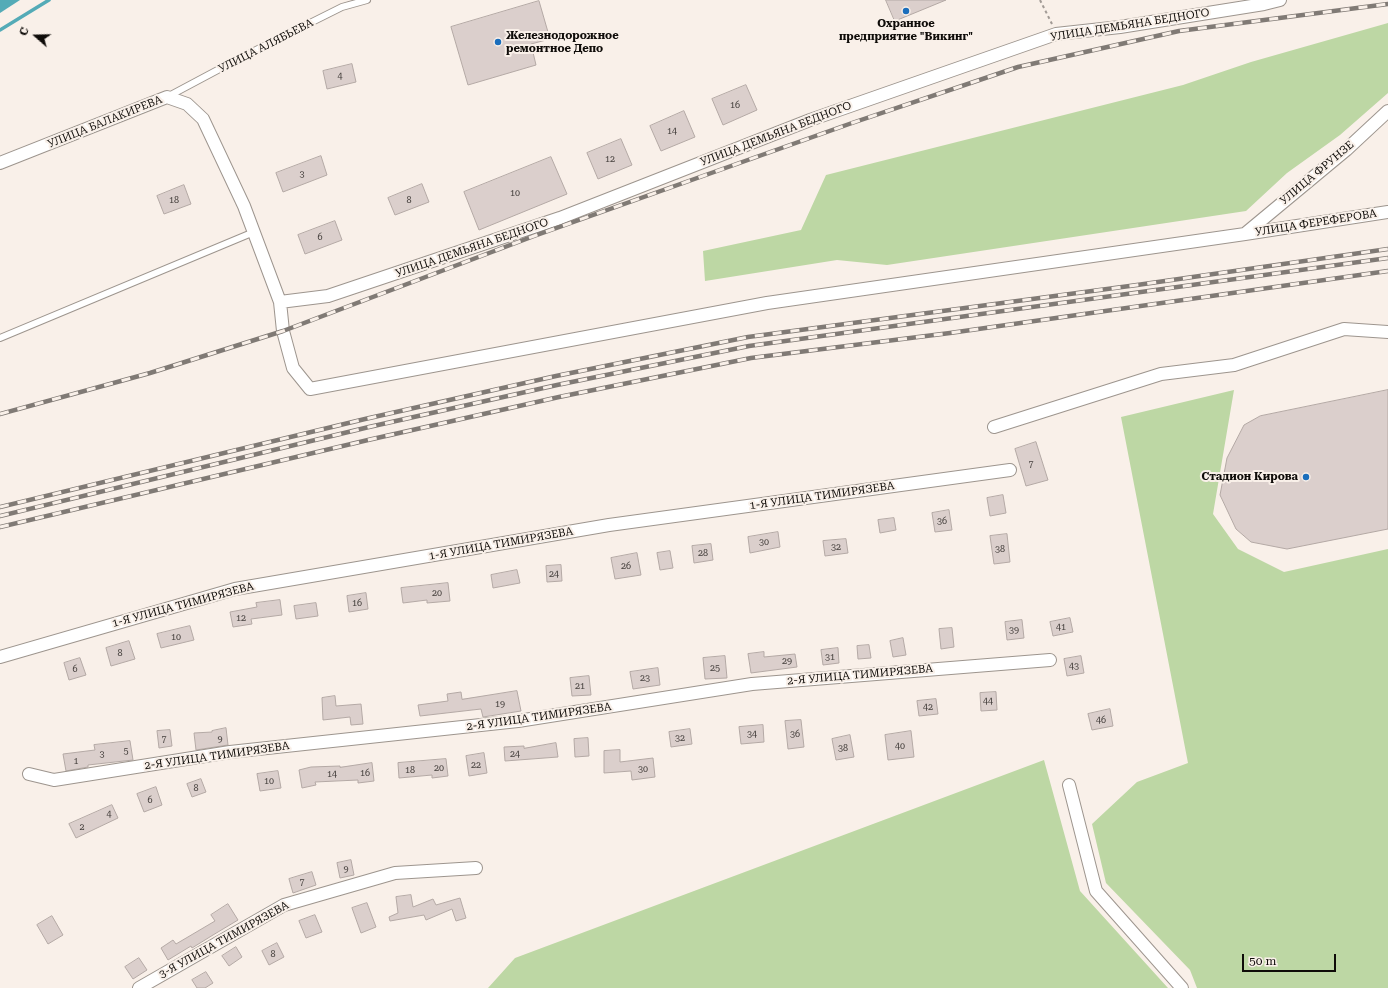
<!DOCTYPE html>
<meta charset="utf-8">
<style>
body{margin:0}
#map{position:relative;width:1388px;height:988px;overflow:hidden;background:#f9f0e9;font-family:"Roboto Serif",serif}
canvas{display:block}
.north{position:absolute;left:16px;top:16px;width:40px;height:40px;-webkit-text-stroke:3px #f9f0e9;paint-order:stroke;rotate:290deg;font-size:11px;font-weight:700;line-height:16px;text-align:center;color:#0f0c09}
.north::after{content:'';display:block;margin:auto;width:14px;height:18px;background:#0f0c09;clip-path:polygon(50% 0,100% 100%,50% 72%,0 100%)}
.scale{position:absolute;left:1242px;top:954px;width:94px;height:18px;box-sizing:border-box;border:2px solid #0f0c09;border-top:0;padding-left:5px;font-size:12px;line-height:14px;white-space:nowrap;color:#0f0c09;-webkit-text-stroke:3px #f9f0e9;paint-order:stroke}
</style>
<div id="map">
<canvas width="1388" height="988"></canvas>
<div class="north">С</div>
<div class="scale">50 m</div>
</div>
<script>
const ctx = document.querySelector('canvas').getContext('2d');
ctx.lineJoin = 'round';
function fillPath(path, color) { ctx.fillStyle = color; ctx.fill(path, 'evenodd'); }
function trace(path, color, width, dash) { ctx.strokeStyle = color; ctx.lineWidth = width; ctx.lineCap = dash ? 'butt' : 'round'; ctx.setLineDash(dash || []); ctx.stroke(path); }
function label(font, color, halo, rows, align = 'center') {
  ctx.font = font + ' "Roboto Serif",serif'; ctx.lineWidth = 4; ctx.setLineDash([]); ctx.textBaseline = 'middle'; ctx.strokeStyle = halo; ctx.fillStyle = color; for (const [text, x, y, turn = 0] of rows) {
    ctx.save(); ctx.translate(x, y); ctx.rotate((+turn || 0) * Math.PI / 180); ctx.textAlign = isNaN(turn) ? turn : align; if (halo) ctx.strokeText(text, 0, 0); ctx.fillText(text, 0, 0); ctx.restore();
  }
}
const green = new Path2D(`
 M1388 23V93L1340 135 1287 173 1246 211 887 265 837 260 705 281 703 251 801 230 826 175 1183 85 1251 62Z
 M1234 390 1213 514 1238 549 1284 572 1388 549V988H1197L1190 970 1106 883 1092 824 1137 782 1188 763 1121 417Z
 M1044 760 1080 891 1168 988H488L515 958Z`);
const water = new Path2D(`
 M0 0H20L0 13Z`);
const stream = new Path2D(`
 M0 30 49 0`);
const building = new Path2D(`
 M886 0H946L895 21Z
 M539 1 550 39 531 44 536 65 468 85 451 27Z
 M352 64 356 82 327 89 323 71Z
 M746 85 757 110 723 125 712 99Z
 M684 111 695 137 661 151 650 126Z
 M621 139 632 165 598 179 587 153Z
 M321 156 327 175 283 192 276 173Z
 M551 157 567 194 479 230 464 192Z
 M422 184 429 202 395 215 388 198Z
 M184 185 191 204 164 214 157 196Z
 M335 221 342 240 305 254 298 235Z
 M1388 390V529L1287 549 1251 542 1236 529 1220 495 1227 458 1244 425 1260 416Z
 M1036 442 1048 480 1026 486 1015 449Z
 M1003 495 1006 513 990 516 987 498Z
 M949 510 952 530 935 532 932 513Z
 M894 518 896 530 880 533 878 520Z
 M778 532 780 547 750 553 748 537Z
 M1007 534 1010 562 994 564 990 536Z
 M846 539 848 553 825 556 823 541Z
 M711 544 713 560 694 563 692 546Z
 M670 551 673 568 660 570 657 553Z
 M637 553 641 575 615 579 611 558Z
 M561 565 562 581 547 582 546 566Z
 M517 570 520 583 493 588 491 575Z
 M448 583 450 601 427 603V600L403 603 401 588Z
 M366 593 368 609 349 612 347 596Z
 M280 600 282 615 251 619 252 624 233 627 230 612 257 607 256 603Z
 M316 603 318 616 296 619 294 606Z
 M1070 618 1073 632 1053 636 1050 622Z
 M1022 620 1024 638 1007 640 1005 622Z
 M190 626 194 640 161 648 157 634Z
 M952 628 954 647 941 649 939 629Z
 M903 638 906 655 893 657 890 641Z
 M129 641 135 659 111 666 106 648Z
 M869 645 871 658 858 659 857 646Z
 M838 648 839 663 823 665 821 650Z
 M764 652V657L795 654 797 667 751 673 748 654Z
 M725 656 727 678 705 679 703 658Z
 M1081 656 1084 673 1067 676 1064 659Z
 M80 658 86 675 69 680 64 663Z
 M658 668 660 685 633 689 630 672Z
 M589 676 591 695 572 696 570 678Z
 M517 691 521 711 483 717 481 709 420 716 418 705 448 701 447 694 461 692 462 699Z
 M996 692 997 710 981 711 980 693Z
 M335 696 336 706 361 704 363 724 351 725 350 717 323 720 322 698Z
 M936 699 938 714 919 716 917 701Z
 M1110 709 1113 726 1092 730 1088 714Z
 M801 720 804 747 788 749 785 721Z
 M763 725 764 742 741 744 739 727Z
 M226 728 228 745 196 750 194 733 212 732V731Z
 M690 729 692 744 671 747 669 732Z
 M170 730 172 746 159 748 157 731Z
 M911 731 914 757 888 760 885 735Z
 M850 735 854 757 836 760 832 739Z
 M588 738 589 756 575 757 574 739Z
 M130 741 133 760 88 765V767L66 771 63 754 95 750 94 745Z
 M556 743 558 757 505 761 504 747 524 746V748Z
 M620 750V762L653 758 655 777 632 780 631 771 604 773V751Z
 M484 753 487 773 469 776 466 756Z
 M446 759 448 776 432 778V775L399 778 398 763Z
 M372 763 374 781 358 783V780L315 782 316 785 302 788 299 770 311 767 340 766V767Z
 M278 771 281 788 260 791 257 774Z
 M201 779 206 792 192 797 187 784Z
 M156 787 162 805 144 812 137 794Z
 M112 805 118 818 76 838 69 824Z
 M351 860 354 875 340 878 337 863Z
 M312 872 316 885 293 893 289 879Z
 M411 895 413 907 433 899 436 905 460 898 466 918 456 921 452 909 426 920 424 915 390 921 389 917 398 913 396 897Z
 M367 903 376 927 361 933 352 908Z
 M228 904 238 920 213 935 192 948 191 946 168 960 161 948 173 940 176 944 215 921 211 915Z
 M315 915 322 932 306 938 299 921Z
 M52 916 63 935 48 944 37 925Z
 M277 943 284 957 269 965 262 951Z
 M236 947 242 957 229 966 222 956Z
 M139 958 147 970 133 979 125 967Z
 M206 972 213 983 205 988H197L192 980Z`);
const path = new Path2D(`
 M1040 0 1052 24`);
const lane = new Path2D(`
 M167 97 242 57 342 7 367 0
 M0 338 254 232`);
const street = new Path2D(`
 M0 163 167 97 187 104 203 119 244 206 280 302 283 331 293 368 310 389 767 303 1245 234 1388 212
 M1246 233 1346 150 1388 111
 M280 302 328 296 560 218 810 120 1056 34 1120 27 1264 4 1280 0
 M994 427 1161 374 1234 365 1344 329 1388 332
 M0 657 235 589 609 525 1010 470
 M29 774 54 780 230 752 518 721 752 684 1050 660
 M1069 785 1096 891 1182 988
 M139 988 284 905 395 873 476 868`);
const rail = new Path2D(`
 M0 414 150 373 283 331 534 236 852 123 1018 67 1179 31 1388 4
 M0 507 365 419 556 376 748 337 1137 285 1388 249
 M0 516 369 427 557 385 749 346 1388 258
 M0 527 368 440 559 397 751 358 950 333 1388 271`);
const markers = [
 [906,11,4,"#1a6ebc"],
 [498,42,4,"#1a6ebc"],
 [1306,477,4,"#1a6ebc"]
];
const numberNames = [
 ["4",340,76],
 ["16",735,105],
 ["14",672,131],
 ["12",610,159],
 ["3",302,174],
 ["10",515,193],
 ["18",174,200],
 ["8",409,200],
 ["6",320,237],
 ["7",1031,464],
 ["36",942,521],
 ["30",764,542],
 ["32",836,547],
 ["38",1000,549],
 ["28",703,553],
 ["26",626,566],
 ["24",554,574],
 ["20",437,593],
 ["16",357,603],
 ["12",241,618],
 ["41",1061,627],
 ["39",1014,630],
 ["10",176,637],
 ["8",120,653],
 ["31",830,657],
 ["29",787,661],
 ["43",1074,666],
 ["25",715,668],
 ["6",75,669],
 ["23",645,678],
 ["21",580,686],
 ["44",988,701],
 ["19",500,704],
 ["42",928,707],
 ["46",1101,720],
 ["34",752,734],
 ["36",795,734],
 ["32",680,738],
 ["7",164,739],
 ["9",220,739],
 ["40",900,746],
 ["38",843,748],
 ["5",126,751],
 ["3",102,754],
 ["24",515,754],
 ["1",76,761],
 ["22",476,765],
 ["20",439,768],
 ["30",643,769],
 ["18",410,770],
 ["16",365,773],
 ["14",332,774],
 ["10",269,781],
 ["8",196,788],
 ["6",150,800],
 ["4",109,814],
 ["2",82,827],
 ["9",346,869],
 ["7",302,882],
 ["8",273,954]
];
const poiNames = [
 ["Охранное",906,24],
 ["предприятие \"Викинг\"",906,37],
 ["Железнодорожное",506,36,"left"],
 ["ремонтное Депо",506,49,"left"],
 ["Стадион Кирова",1298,477,"right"]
];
const streetNames = [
 ["УЛИЦА ДЕМЬЯНА БЕДНОГО",1130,25,-9],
 ["УЛИЦА АЛЯБЬЕВА",266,46,-27],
 ["УЛИЦА БАЛАКИРЕВА",105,122,-22],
 ["УЛИЦА ДЕМЬЯНА БЕДНОГО",776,134,-21],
 ["УЛИЦА ФРУНЗЕ",1317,173,-40],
 ["УЛИЦА ФЕРЕФЕРОВА",1316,223,-9],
 ["УЛИЦА ДЕМЬЯНА БЕДНОГО",472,248,-19],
 ["1-Я УЛИЦА ТИМИРЯЗЕВА",822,496,-8],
 ["1-Я УЛИЦА ТИМИРЯЗЕВА",501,544,-10],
 ["1-Я УЛИЦА ТИМИРЯЗЕВА",183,605,-15],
 ["2-Я УЛИЦА ТИМИРЯЗЕВА",860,675,-5],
 ["2-Я УЛИЦА ТИМИРЯЗЕВА",539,717,-8],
 ["2-Я УЛИЦА ТИМИРЯЗЕВА",217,756,-8],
 ["3-Я УЛИЦА ТИМИРЯЗЕВА",224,940,-29]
];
fillPath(green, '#bdd7a4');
fillPath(water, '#54abb7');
trace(stream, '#54abb7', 3.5);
fillPath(building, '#dbcfcc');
trace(building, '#b4a9a5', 1);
trace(lane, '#9d958e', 8);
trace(street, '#9d958e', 14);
trace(path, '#a19a95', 2, [3, 3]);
trace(lane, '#fff', 6);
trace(street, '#fff', 12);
trace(rail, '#807a75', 4.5);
trace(rail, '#f9f0e9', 3, [9]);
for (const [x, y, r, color] of markers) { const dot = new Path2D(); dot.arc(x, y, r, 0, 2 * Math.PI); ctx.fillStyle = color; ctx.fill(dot); trace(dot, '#f9f0e9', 1.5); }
label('9px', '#423d3a', null, numberNames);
label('bold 11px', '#0f0c09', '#f9f0e9', poiNames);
label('11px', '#0f0c09', '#f9f0e9', streetNames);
</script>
